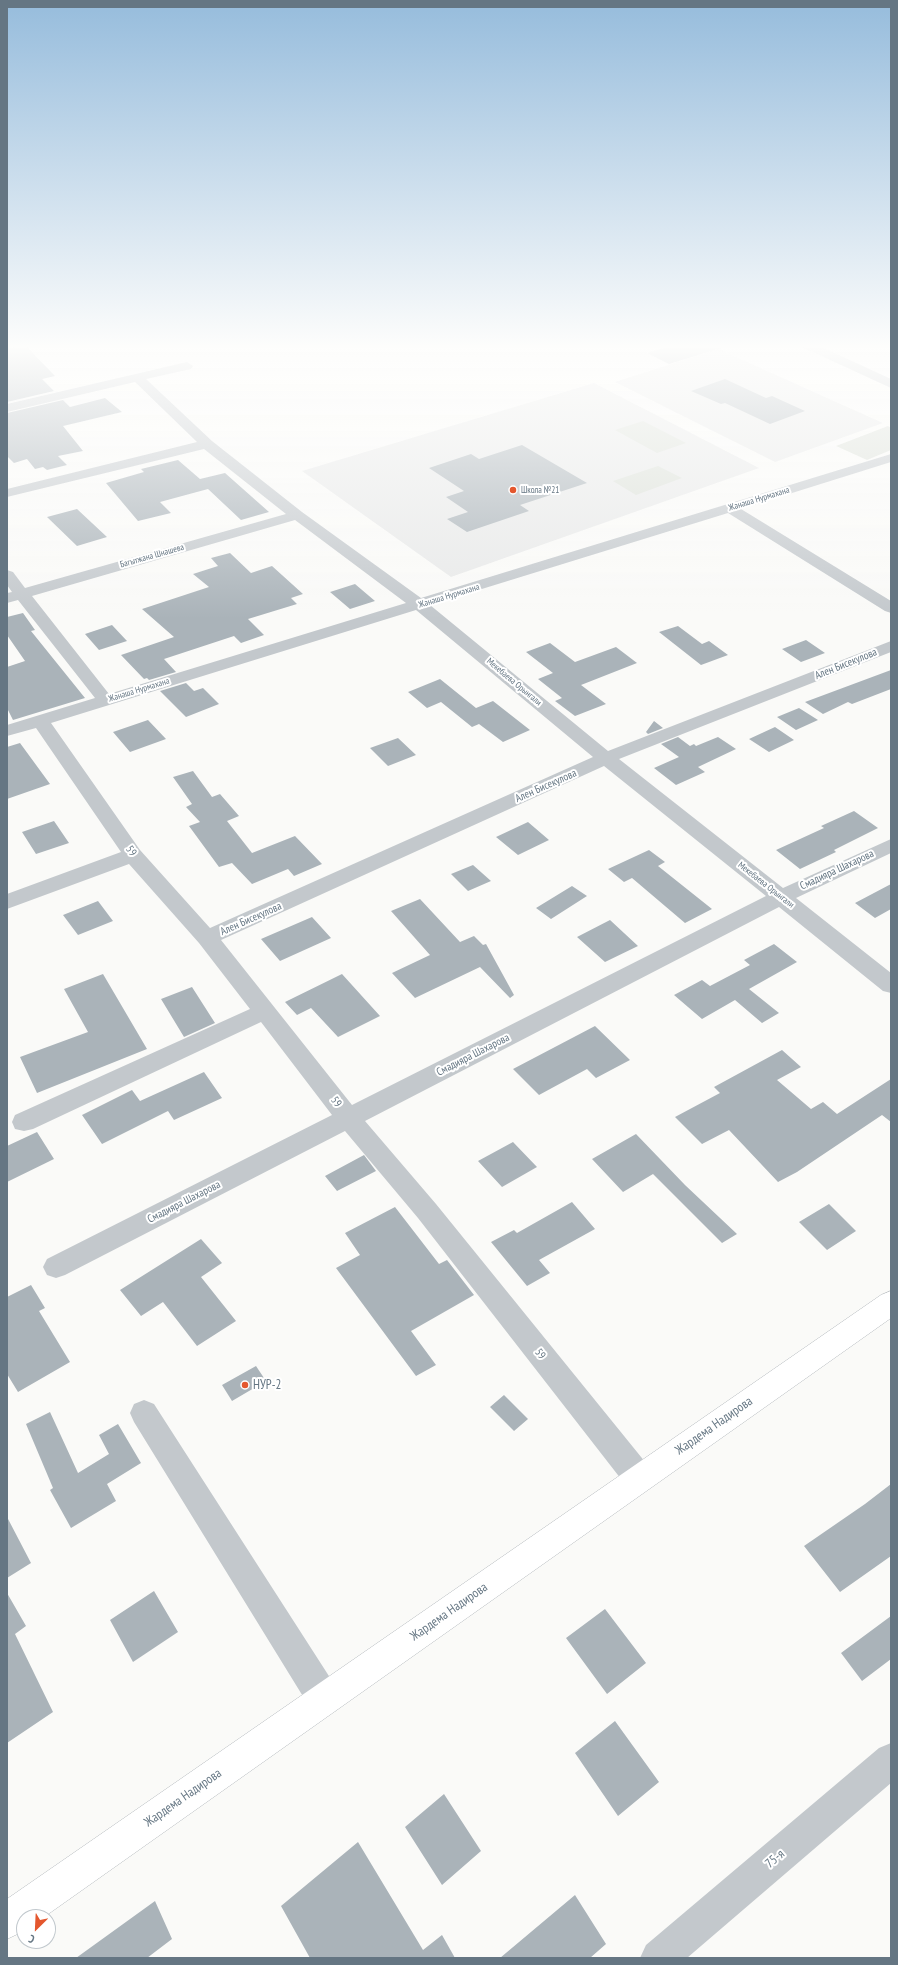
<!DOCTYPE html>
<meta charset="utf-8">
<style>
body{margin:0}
#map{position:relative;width:898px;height:1965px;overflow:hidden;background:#fafaf8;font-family:"PT Sans Narrow",sans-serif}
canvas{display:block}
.frame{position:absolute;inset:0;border:8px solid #657683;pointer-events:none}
.north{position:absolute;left:16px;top:1909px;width:40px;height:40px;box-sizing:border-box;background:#fff;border:1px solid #c1c8cd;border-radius:50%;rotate:204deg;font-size:11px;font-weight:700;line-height:16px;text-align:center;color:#657683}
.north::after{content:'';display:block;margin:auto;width:14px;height:18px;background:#e4572e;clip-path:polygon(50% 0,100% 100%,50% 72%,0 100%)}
</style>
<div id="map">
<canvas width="898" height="1965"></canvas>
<div class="frame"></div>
<div class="north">С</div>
</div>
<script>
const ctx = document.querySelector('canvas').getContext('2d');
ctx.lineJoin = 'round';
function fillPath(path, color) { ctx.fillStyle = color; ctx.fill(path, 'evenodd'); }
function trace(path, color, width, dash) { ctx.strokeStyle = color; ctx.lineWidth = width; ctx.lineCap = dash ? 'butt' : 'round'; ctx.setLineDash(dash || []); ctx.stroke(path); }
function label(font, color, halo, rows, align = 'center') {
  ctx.font = font + ' "PT Sans Narrow",sans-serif'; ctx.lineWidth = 4; ctx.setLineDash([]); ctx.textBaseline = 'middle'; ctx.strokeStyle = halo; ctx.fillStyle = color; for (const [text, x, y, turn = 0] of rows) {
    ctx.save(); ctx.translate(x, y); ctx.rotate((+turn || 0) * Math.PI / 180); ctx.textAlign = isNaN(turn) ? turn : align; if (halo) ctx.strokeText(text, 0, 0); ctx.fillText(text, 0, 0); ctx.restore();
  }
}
const built = new Path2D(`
 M718 349 883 423 775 462 615 382Z
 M594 383 759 468 451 577 302 471Z`);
const green = new Path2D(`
 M643 421 686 443 657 453 615 430Z
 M888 426 891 428V450L867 460 836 446Z
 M658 466 682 478 636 495 613 481Z`);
const building = new Path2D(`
 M678 344H721V348L669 364 647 353Z
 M25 345 55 376 42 379 54 391 7 402V349Z
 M725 379 766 398 772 396 805 411 770 424 725 403 721 404 691 391Z
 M105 398 122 412 63 426 83 451 58 456 67 465 47 470 43 467 35 469 27 459 14 463 7 456V413L63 400 70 407Z
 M522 445 587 483 520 505 529 511 467 532 447 519 468 512 446 497 464 491 429 468 471 454 479 459Z
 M178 460 200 479 225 473 269 512 241 520 208 489 160 502 171 513 138 521 106 483 144 472 141 469Z
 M77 509 107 537 77 546 47 517Z
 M230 553 251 573 272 566 303 594 291 598 297 604 248 619 264 635 241 643 234 636 164 659 176 672 149 680 147 678 144 679 121 655 174 637 142 609 209 587 193 574 218 566 211 558Z
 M355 584 375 601 350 609 330 592Z
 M23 613 35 630 31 631 85 698 13 720 7 708V667L25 661 7 635V617Z
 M112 625 127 641 99 650 85 634Z
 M678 626 702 644 709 641 728 655 701 665 659 632Z
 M806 640 825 653 801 662 782 649Z
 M550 643 575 662 616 647 637 663 581 685 606 704 575 716 555 701 562 698 538 679 553 673 526 652Z
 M891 670V689L852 704 848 702 823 714 805 702Z
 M440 679 476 708 493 701 530 730 503 742 479 724 472 727 441 702 427 708 408 692Z
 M186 683 194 691 203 688 219 704 186 717 160 691Z
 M799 708 818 720 796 730 777 717Z
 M148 720 166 739 130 752 113 732Z
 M654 721 663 728 648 734 646 732Z
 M775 727 794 740 769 752 749 739Z
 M678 737 690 746 694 744 696 746 718 737 736 749 698 767 705 772 676 785 654 768 679 757 661 744Z
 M398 738 416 755 388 766 370 748Z
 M20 743 50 784 7 799V747Z
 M193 771 212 797 220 794 239 816 227 821 252 853 295 836 322 864 294 876 288 869 252 884 232 863 219 867 189 826 200 822 186 807 192 804 173 777Z
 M854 811 878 828 834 850 836 852 800 869 776 850 824 828 821 826Z
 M54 821 69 843 36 854 22 832Z
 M528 822 549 840 518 855 496 837Z
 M649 850 665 862 658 866 712 909 685 923 632 878 624 882 608 869Z
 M473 865 491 881 468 891 451 874Z
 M891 884V909L875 918 855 903Z
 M572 886 587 896 551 919 536 908Z
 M420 899 460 942 474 936 483 945 486 944 514 995 510 998 480 967 415 998 392 973 430 955 391 911Z
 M98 901 113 921 78 935 63 915Z
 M312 917 331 938 280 961 261 939Z
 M610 920 638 946 605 962 577 937Z
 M774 944 797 962 749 989 779 1013 762 1023 735 1000 702 1019 674 995 702 980 710 986 750 965 744 960Z
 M103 974 147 1049 37 1093 20 1057 88 1032 64 989Z
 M342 974 380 1016 338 1037 311 1008 297 1015 285 1002Z
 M192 987 215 1023 184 1037 161 999Z
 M595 1026 630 1060 596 1078 587 1069 539 1095 513 1069Z
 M782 1050 801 1067 777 1080 811 1109 823 1102 837 1114 891 1079V1122L882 1115 797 1172 778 1182 729 1130 702 1144 675 1117 720 1093 714 1087Z
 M204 1072 222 1098 174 1120 168 1111 102 1144 82 1115 132 1090 140 1101Z
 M37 1132 54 1159 7 1182V1146Z
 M636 1134 685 1185 737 1234 722 1243 653 1174 623 1192 592 1159Z
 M513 1142 537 1167 502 1187 478 1161Z
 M364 1155 376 1171 337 1191 325 1176Z
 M572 1202 595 1229 539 1260 550 1273 527 1286 491 1242 514 1230 517 1233Z
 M829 1204 856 1231 827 1250 799 1222Z
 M395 1207 439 1264 447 1260 474 1295 411 1331 436 1365 416 1376 336 1268 360 1255 345 1233Z
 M201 1239 222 1263 201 1277 236 1321 197 1346 163 1302 141 1316 120 1290Z
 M31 1285 45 1308 39 1311 70 1362 18 1392 7 1374V1297Z
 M256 1366 266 1381 232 1401 222 1385Z
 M504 1395 528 1419 514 1431 490 1407Z
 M50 1412 78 1473 109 1454 99 1435 118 1424 141 1463 107 1484 116 1501 71 1528 50 1490 53 1488 26 1424Z
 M891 1484V1556L840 1592 804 1546 865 1504Z
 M7 1517 31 1563 7 1578Z
 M154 1591 178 1632 133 1662 110 1620Z
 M7 1593 26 1626 15 1634 53 1712 7 1743Z
 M605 1609 646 1663 607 1694 566 1638Z
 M891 1616V1659L862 1681 841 1653Z
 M615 1721 659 1782 618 1816 575 1753Z
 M444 1794 481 1851 442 1885 405 1827Z
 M358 1842 423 1950 442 1935 455 1958H310L281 1906Z
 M575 1895 606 1944 590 1958H500Z
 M155 1901 172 1939 147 1958H76Z`);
const minor = new Path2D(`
 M800 344H815L891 379V388L802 347Z
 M187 362 193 366 191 369 146 379 212 441 302 512 421 598 891 454V462L741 509 891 601V613L885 611 728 513 430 605 608 751 891 641V652L619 759 783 888 891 839V853L796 898 891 973V993L883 991 779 907 365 1121 436 1204 650 1468 654 1478 650 1488 639 1492 628 1488 418 1218 345 1131 65 1275 56 1278 47 1275 43 1267 47 1259 332 1115 261 1022 33 1129 24 1131 15 1129 12 1122 15 1115 250 1009 199 943 129 864 7 909V894L121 852 36 728 7 736V725L95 698 18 600 7 603V593L12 592 7 585V570L13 572 25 588 286 514 204 449 7 497V489L197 442 135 382 7 412V404ZM295 520 406 603 109 694 32 596ZM416 610 593 757 210 928 140 850 51 723ZM604 766 766 896 352 1105 221 940Z
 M144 1400 154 1404 336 1687 341 1699 336 1711 324 1716 312 1711 134 1422 130 1413 134 1404Z
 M891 1743V1783L687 1958H640L646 1945 879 1748Z`);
const highway = new Path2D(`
 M891 1291V1318L44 1917H24V1931L7 1939V1899L881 1295Z`);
const markers = [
 [513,490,4,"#e4572e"],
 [245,1385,4,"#e4572e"]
];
const farPoinames = [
 ["Школа №21",521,490]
];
const farStreetnames = [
 ["Жанаша Нурмахана",759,499,-17],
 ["Багытжана Шнашева",152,556,-16],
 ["Жанаша Нурмахана",449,596,-17],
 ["Мекебаева Орынгали",514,682,40],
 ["Жанаша Нурмахана",139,690,-17],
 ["Мекебаева Орынгали",766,885,38]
];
const streetNames = [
 ["Ален Бисекулова",846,664,-22],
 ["Ален Бисекулова",546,786,-24],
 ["59",131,851,53],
 ["Смадияра Шахарова",837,870,-25],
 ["Ален Бисекулова",251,919,-24],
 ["Смадияра Шахарова",473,1055,-27],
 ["59",336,1102,52],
 ["Смадияра Шахарова",184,1202,-27],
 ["59",540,1354,51]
];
const nearPoinames = [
 ["НУР-2",253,1385]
];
const nearStreetnames = [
 ["Жардема Надирова",714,1426,-35],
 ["Жардема Надирова",449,1612,-35],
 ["Жардема Надирова",183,1798,-35],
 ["75-я",775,1859,-41]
];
fillPath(built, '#e8e9e9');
fillPath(green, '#dadfd7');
fillPath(building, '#aab3b9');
trace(highway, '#b4b9bd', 1);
fillPath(minor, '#c3c8cc');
fillPath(highway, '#fff');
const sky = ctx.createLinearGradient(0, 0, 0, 619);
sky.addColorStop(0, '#96bcdc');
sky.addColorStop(0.56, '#fdfdfc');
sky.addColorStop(1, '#fdfdfc00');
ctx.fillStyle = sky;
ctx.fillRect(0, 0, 898, 619);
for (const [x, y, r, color] of markers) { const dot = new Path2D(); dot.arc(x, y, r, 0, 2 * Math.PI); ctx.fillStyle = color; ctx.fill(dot); trace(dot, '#fff', 1.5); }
label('9px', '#657683', '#fff', farPoinames, 'left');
label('9px', '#657683', '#fff', farStreetnames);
label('11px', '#657683', '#fff', streetNames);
label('13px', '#657683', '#fff', nearPoinames, 'left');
label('13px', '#657683', '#fff', nearStreetnames);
</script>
